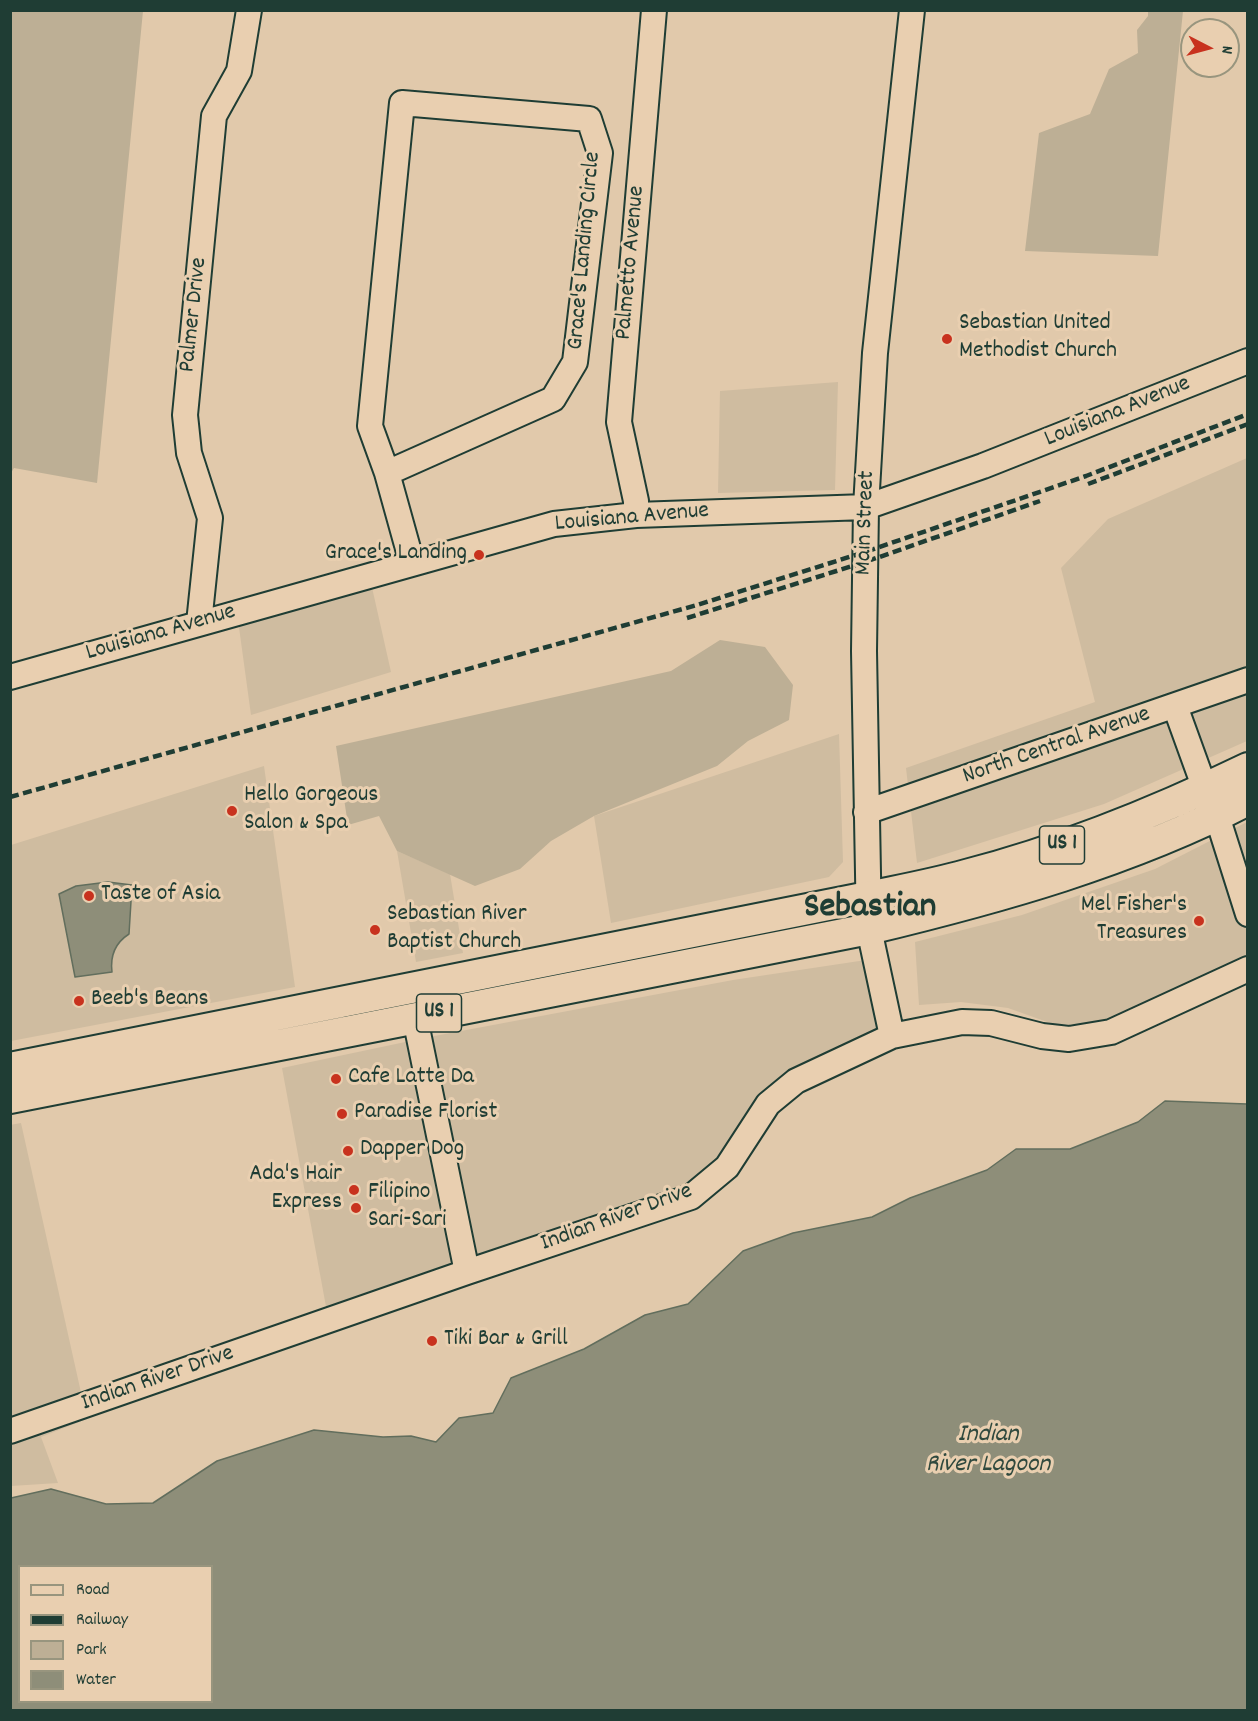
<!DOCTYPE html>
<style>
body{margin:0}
#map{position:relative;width:1258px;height:1721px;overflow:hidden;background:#e1c9ab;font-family:Dekko,sans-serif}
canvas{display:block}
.frame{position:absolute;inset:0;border:12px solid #1f3d34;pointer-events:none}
.legend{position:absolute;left:18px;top:1565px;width:195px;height:138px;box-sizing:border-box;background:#e9cfb0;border:2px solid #98957e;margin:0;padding:8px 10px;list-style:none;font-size:18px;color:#1f3d34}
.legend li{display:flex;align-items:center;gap:12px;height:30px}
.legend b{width:30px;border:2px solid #98957e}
.north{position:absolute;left:1180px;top:18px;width:60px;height:60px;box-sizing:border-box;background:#e9cfb0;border:2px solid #98957e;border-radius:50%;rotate:96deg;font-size:16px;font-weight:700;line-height:24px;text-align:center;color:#1f3d34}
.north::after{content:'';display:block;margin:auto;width:21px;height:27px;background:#c8321e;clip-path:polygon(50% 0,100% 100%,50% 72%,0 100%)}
</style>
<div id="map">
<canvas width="1258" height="1721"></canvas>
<div class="frame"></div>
<ul class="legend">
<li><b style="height:8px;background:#e9cfb0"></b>Road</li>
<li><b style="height:8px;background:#1f3d34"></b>Railway</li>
<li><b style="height:16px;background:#bdaf95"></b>Park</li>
<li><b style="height:16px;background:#8e8e79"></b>Water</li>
</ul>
<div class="north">N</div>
</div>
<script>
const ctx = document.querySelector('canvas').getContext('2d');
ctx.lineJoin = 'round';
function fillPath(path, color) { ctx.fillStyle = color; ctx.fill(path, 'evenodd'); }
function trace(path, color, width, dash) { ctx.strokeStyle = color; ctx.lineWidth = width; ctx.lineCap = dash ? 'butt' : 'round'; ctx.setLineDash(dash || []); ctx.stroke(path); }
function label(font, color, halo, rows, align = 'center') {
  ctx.font = font + ' Dekko,sans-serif'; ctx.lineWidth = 6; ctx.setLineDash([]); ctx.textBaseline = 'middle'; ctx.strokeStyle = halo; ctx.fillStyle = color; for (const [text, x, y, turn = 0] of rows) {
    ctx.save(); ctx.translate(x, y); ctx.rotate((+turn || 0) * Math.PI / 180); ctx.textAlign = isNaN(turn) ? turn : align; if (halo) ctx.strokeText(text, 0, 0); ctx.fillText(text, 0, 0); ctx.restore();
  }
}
const built = new Path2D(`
 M838 382 835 490 718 493 720 391Z
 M1247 458V741L1104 804 917 863 906 768 1095 702 1061 568 1108 519Z
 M371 583 391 672 251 715 238 620Z
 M839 734 843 862 829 877 611 923 594 816Z
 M264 766 295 987 11 1041V845Z
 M1247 822V959L1108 1024H1053L1008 1008 961 1002 919 1005 915 942 1022 915 1155 869Z
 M397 851 450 874 463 953 416 962Z
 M866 960 881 1031 789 1075 719 1161 685 1190 474 1260 429 1037 733 980Z
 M410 1041 456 1267 327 1312 282 1068Z
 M21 1123 82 1397 11 1422 10 1125Z
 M86 1414 87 1419 41 1437 58 1483 11 1486 10 1440Z`);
const green = new Path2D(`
 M11 10 143 11 97 483 14 468 11 473Z
 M1148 11H1183L1158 256 1025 251 1039 133 1090 114 1109 69 1138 53 1137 30 1148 16Z
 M720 640 765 647 793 685 789 720 748 741 717 766 594 816 551 841 520 869 475 886 397 851 379 816 348 825 336 746 671 671Z`);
const water = new Path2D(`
 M108 882 132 885 129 934C115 943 110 956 112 972L75 977 59 894 76 886Z
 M1165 1101 1247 1104V1710H11V1498L51 1489 106 1504 153 1503 217 1461 314 1430 383 1437 411 1436 436 1442 459 1418 493 1413 511 1378 584 1349 645 1315 688 1304 743 1251 793 1233 872 1217 910 1198 987 1170 1016 1149H1070L1138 1122ZM20 1566H212V1702H20Z`);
const minor = new Path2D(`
 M387 473 553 399 575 362 600 153 589 119 402 103 370 426 387 473 412 563
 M636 515V501L619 422 654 10
 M199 623 210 518 189 453 185 415 214 116 239 71 249 10
 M10 677 554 524 636 515 866 507 983 466 1248 361
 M1175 706 1205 789
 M866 812 1248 680
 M1217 816 1248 914
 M415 1018 467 1272
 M892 1036 869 929 864 651 866 507 875 353 912 10
 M10 1431 467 1272 691 1197 727 1167 768 1104 796 1081 892 1036 962 1022 991 1023 1042 1036 1069 1039 1111 1032 1248 969`);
const major = new Path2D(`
 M10 1068 868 897C901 890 934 884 966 875 1063 850 1157 812 1248 768
 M10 1098 869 929C998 898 1128 862 1248 800`);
const rail = new Path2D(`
 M1088 484 1248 424
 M687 618 865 562 1040 501
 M10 797 697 605 865 552 1086 476 1248 414`);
const markers = [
 [947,339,6,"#c8321e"],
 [479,555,6,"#c8321e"],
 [232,811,6,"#c8321e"],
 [89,896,6,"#c8321e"],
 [1199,921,6,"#c8321e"],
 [375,930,6,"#c8321e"],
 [79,1001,6,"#c8321e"],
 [336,1079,6,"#c8321e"],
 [342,1114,6,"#c8321e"],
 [348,1151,6,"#c8321e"],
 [354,1190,6,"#c8321e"],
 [356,1208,6,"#c8321e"],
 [432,1341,6,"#c8321e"]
];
const shields = [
 [1062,845,45],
 [439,1013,45]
];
const shieldNames = [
 ["US 1",1062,845],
 ["US 1",439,1013]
];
const streetNames = [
 ["Grace's Landing Circle",586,251,-85],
 ["Palmetto Avenue",632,263,-85],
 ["Palmer Drive",195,315,-84],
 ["Louisiana Avenue",1118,413,-22],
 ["Louisiana Avenue",632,519,-5],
 ["Main Street",867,523,-88],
 ["Louisiana Avenue",161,634,-16],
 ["North Central Avenue",1057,747,-19],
 ["Indian River Drive",617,1219,-20],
 ["Indian River Drive",158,1380,-19]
];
const poiNames = [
 ["Sebastian United",959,325],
 ["Methodist Church",959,353],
 ["Grace's Landing",467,555,"right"],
 ["Hello Gorgeous",244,797],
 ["Salon & Spa",244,825],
 ["Taste of Asia",101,896],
 ["Mel Fisher's",1187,907,"right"],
 ["Treasures",1187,935,"right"],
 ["Sebastian River",387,916],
 ["Baptist Church",387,944],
 ["Beeb's Beans",91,1001],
 ["Cafe Latte Da",348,1079],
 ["Paradise Florist",354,1114],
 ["Dapper Dog",360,1151],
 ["Ada's Hair",342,1176,"right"],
 ["Express",342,1204,"right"],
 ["Filipino",368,1194],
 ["Sari-Sari",368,1222],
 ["Tiki Bar & Grill",444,1341]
];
const waterNames = [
 ["Indian",988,1436],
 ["River Lagoon",988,1466]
];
const townNames = [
 ["Sebastian",870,910]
];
fillPath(built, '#cfbca0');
fillPath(green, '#bdaf95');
fillPath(water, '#8e8e79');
trace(water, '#626e5d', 1.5);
trace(minor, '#1f3d34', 28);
trace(major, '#1f3d34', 34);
trace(minor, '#e9cfb0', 24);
trace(major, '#e9cfb0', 30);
trace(rail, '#1f3d34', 4.5, [9, 4.5]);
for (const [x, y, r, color] of markers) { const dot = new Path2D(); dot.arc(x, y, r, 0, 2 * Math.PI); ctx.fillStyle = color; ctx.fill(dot); trace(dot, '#e9cfb0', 2); }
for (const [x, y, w] of shields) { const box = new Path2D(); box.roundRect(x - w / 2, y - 19, w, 38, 4.5); ctx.fillStyle = '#e9cfb0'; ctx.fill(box); trace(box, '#1f3d34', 1.5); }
label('bold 22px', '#1f3d34', null, shieldNames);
label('24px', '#1f3d34', '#e9cfb0', streetNames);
label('24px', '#1f3d34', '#e9cfb0', poiNames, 'left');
label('italic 26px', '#30493e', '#e9cfb0', waterNames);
label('bold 36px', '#1f3d34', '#e9cfb0', townNames);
</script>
